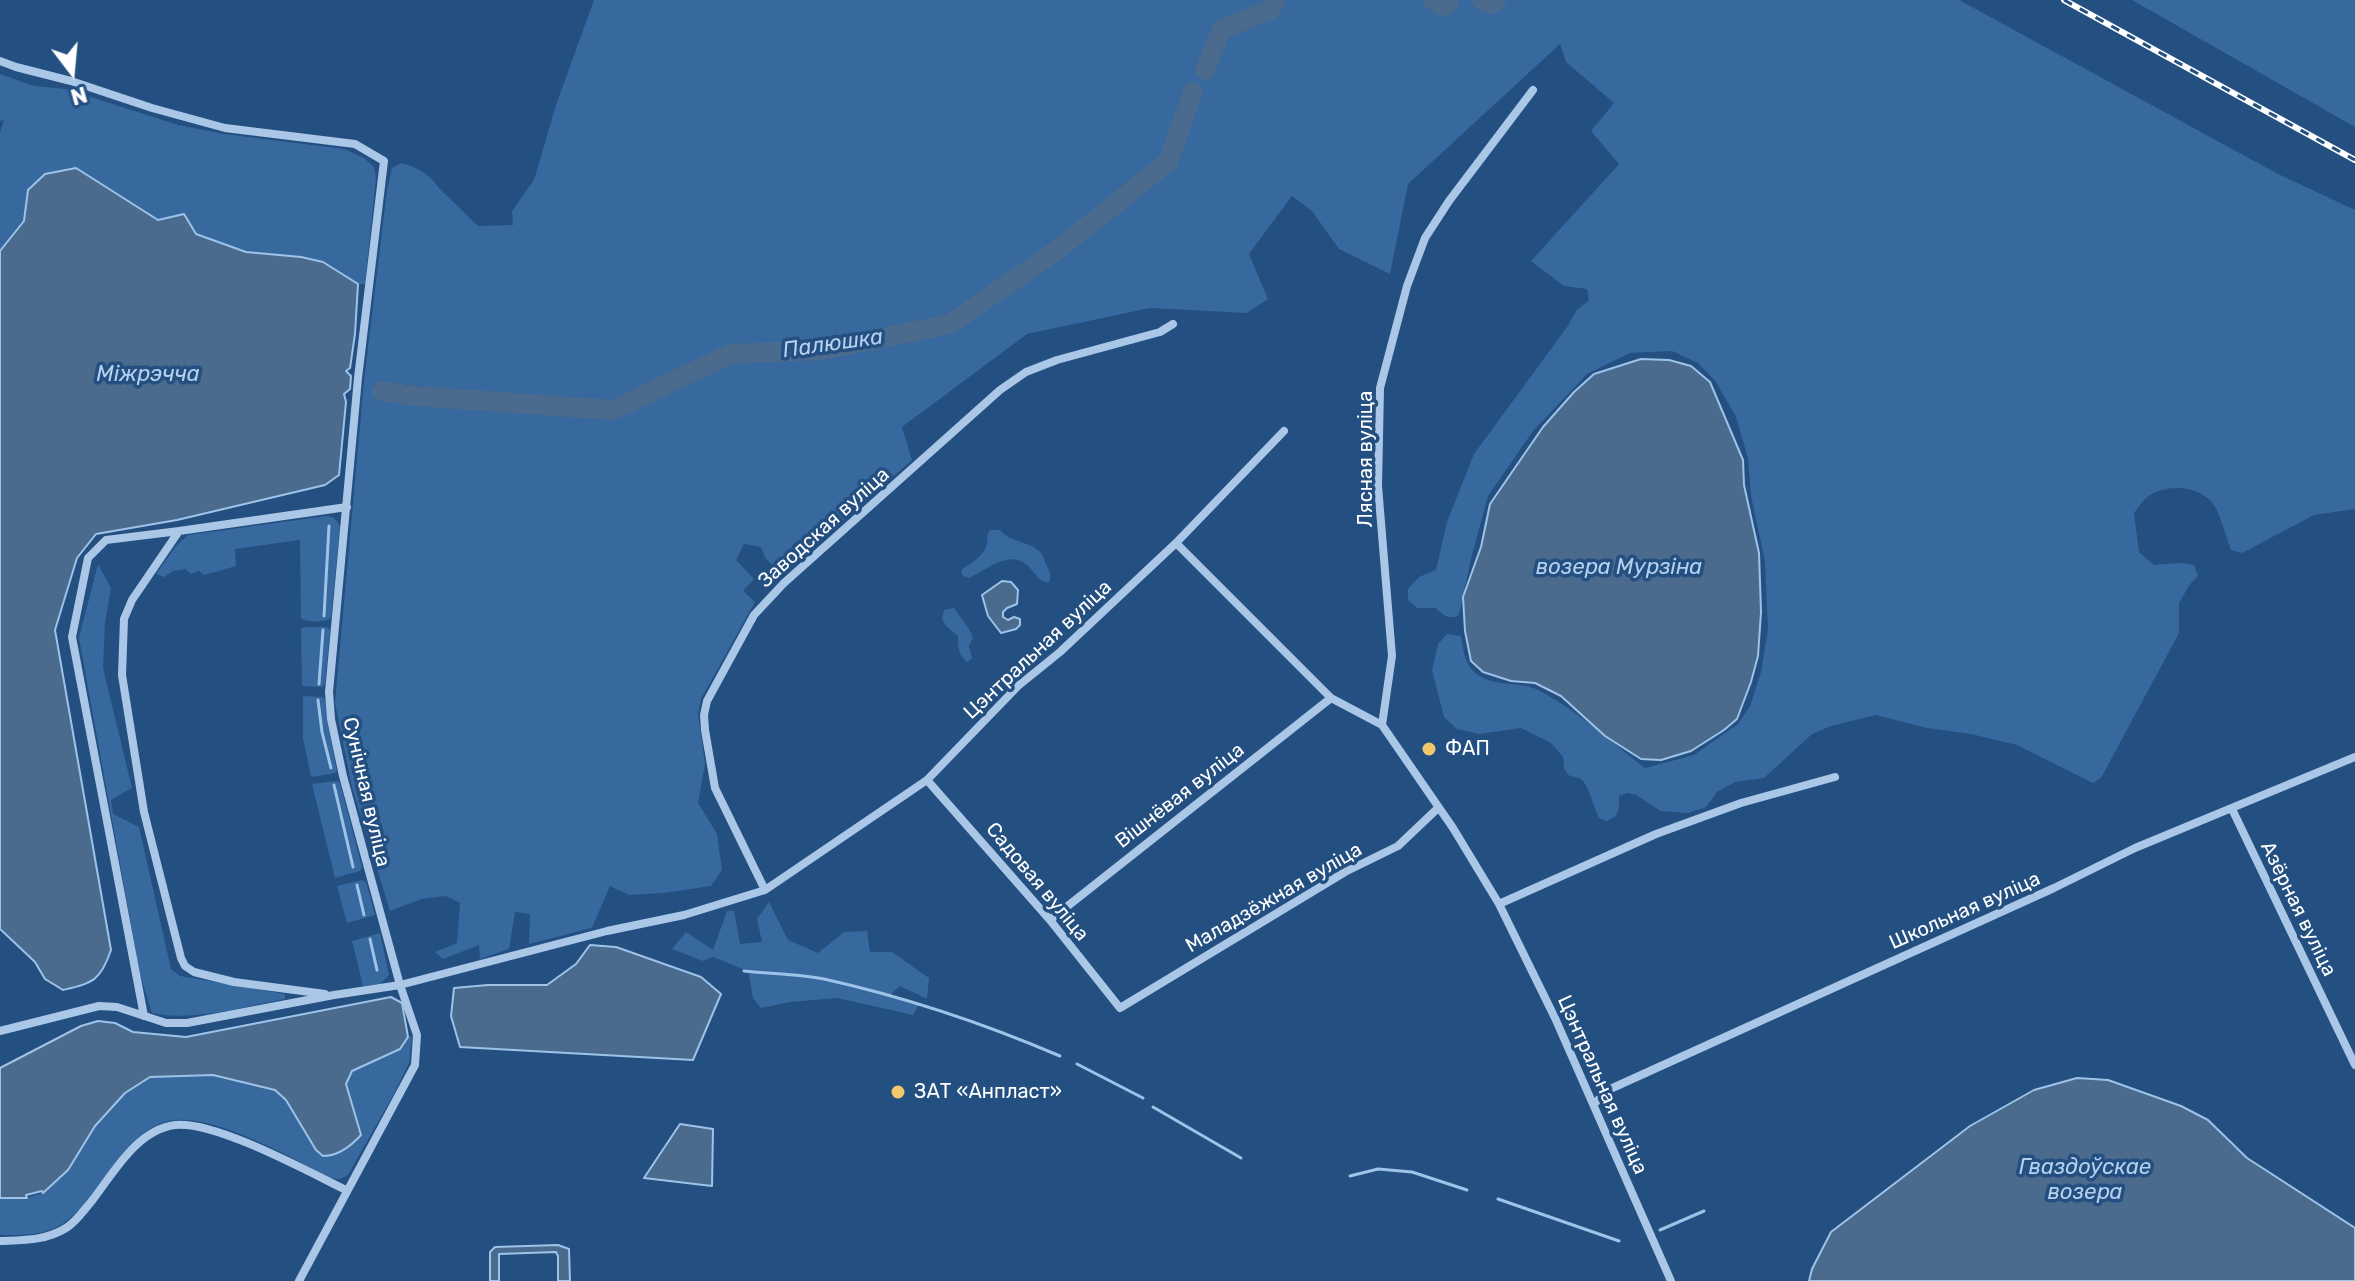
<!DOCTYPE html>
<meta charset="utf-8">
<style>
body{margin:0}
#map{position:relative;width:2355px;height:1281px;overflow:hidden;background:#234f81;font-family:Rubik,sans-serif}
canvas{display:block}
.north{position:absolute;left:32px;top:32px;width:80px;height:80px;-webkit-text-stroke:6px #234f81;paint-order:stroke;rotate:164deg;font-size:22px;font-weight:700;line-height:32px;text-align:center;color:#fff}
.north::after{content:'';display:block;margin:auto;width:28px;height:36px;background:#fff;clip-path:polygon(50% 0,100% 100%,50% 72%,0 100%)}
</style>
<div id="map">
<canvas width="2355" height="1281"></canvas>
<div class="north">N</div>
</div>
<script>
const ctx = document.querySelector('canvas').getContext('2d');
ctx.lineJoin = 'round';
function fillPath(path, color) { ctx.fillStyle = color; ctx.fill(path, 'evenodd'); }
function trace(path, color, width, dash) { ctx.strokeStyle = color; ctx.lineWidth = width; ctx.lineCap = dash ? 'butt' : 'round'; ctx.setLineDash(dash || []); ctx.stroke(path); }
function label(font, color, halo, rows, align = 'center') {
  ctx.font = font + ' Rubik,sans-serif'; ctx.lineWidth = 7; ctx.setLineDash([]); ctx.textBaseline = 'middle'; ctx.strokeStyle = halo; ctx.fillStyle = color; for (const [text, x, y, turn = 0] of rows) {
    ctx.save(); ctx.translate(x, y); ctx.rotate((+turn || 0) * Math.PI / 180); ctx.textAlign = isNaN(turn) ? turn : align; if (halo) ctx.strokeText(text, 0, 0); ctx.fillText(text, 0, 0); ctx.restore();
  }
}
const green = new Path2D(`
 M594 0H1959L2276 173 2355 210V509L2314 515 2242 553 2231 550C2226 537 2220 512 2212 502 2196 485 2165 483 2146 498 2142 501 2138 508 2134 513L2139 552 2154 565 2180 563 2194 565 2198 576 2190 584 2179 603V633L2101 778 2093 783 2017 745 1971 734 1927 728 1876 715 1831 726 1812 734 1764 778 1735 782 1717 792 1706 807 1688 813 1661 811 1636 795 1627 793 1619 796V807L1616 816 1607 821 1599 818C1595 810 1588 784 1581 779 1579 778 1571 776 1568 775L1564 768 1563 757 1551 743 1521 728 1479 734 1457 729 1444 717 1432 670 1438 644 1447 634 1461 636C1464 652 1464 665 1478 675 1496 687 1520 681 1538 690 1574 708 1613 743 1645 768L1694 755 1738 724 1750 706 1761 672 1768 629 1765 561 1751 496 1748 458 1736 417 1716 382 1698 363 1672 351 1630 353 1587 374 1533 431 1488 496 1471 559 1459 615C1450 620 1443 616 1436 608H1417L1408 600V589L1419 577 1436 570 1447 522 1474 454 1567 327 1577 310 1589 300 1587 289 1564 286 1531 261 1619 164 1591 131 1614 103 1566 62 1560 44 1408 184 1390 274 1339 249 1312 211 1292 196 1249 254 1268 299 1247 313 1150 308 1027 334 902 427 912 460 781 576 765 557 761 547 744 544 736 560 754 579 743 591 755 602 701 699 698 714 705 764 698 803 717 834 722 870 711 886 663 893 629 895 610 886 592 928 529 944 530 914 515 912 509 949 480 959 479 945 443 959 435 952 457 943 460 903 446 896 421 899 390 911 352 787 335 703 364 381 387 190 392 168 401 163C415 166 430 174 438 187L478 226 513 225 512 211 534 180 556 105ZM389 382 425 387 423 402 386 399 381 396 373 395 374 384 382 386Z
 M2132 0H2355V127Z
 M0 74 34 86 66 89 178 125 224 134 344 149 364 158 374 167 376 178 365 284H358L323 261 301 257 246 252 196 234 184 215 158 220 76 168 29 190 24 221 0 251V133L4 120 0 121Z
 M327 516C335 517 337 520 340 527L331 618C324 623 310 622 301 619L300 540 235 549 236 566 204 575 199 571 191 574 185 569 173 571 164 577 156 574 176 546 188 535Z
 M990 530H1000C1011 543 1030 541 1040 552 1043 555 1044 560 1046 564 1050 572 1052 575 1049 583 1038 581 1036 574 1029 567 1011 548 988 569 969 578L963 576 961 570C974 561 990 553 987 535Z
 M98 564 111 588 105 623 103 668 132 788 111 800 113 814 139 827 171 969 180 976 285 994V999C242 1007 195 1022 152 1013L140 974 79 638Z
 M954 608 969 629 973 638 969 646 972 658 967 662C958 655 958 646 958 636L947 627 942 619 944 610Z
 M308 627H327L330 630 325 684 322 687 302 686 301 628Z
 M303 696 322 697 325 699 327 720 337 771 335 773 311 777 303 738Z
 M337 781 340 783 362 867 360 871 335 878 312 784Z
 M362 880 366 882 375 915 347 923 337 886Z
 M769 902 788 940 818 953 844 932 867 931 870 952H892L929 978 927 999 900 986 892 993 891 998 919 1004 913 1015 837 998 790 1002 761 1008 753 998 748 971 713 957 703 961 672 949 686 932 713 950 727 911H734L740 944 762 942 757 919Z
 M380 933 389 975 380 984 363 986 352 941Z
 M412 1036 409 1063 394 1094 348 1175C344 1177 342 1179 337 1179 324 1178 309 1166 298 1161 267 1145 211 1117 176 1120 124 1124 103 1196 65 1222 47 1236 22 1235 0 1235V1198H26L43 1193 68 1170 95 1126 125 1093 150 1077 213 1075 275 1090 286 1100 316 1150 361 1135 346 1083 352 1071 400 1049 408 1037Z`);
const water = new Path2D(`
 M76 168 158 220 184 214 196 234 246 252 301 257 323 262 358 284 355 334 350 368 346 371 351 376 350 389 344 394 346 402 339 475 325 485 177 520 96 534 77 558 55 630 111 950C100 982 92 983 63 990L45 979 35 962 0 929V251L24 221 28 190 45 174Z
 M1641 359 1669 360 1691 366 1710 382 1743 460 1744 485 1759 553 1761 612 1758 656 1751 682 1737 719 1724 730 1691 751 1661 760 1641 759 1605 736 1561 696 1535 683 1511 681 1483 672 1471 661 1465 631 1463 597 1481 547 1490 504 1543 427 1574 392 1594 374Z
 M1002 581 1011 582 1018 590 1017 604 1007 608 1003 612V617L1008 620 1014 617 1020 619V625L1016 629 1001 633 988 616 982 595Z
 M590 945 616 947 701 977 721 994 693 1060 460 1047 451 1016 454 988 488 985H547L576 964Z
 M391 997 402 1003 408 1037 400 1049 352 1071 346 1084 361 1135C351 1146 339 1156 323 1156L316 1150 286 1100 275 1090 213 1075 150 1077 125 1093 95 1126 68 1170 43 1193 42 1191 26 1195 27 1198H0V1068L81 1026 98 1021 115 1023 133 1032 186 1037Z
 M2077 1078 2108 1080 2181 1106 2208 1120 2247 1158 2355 1228V1281H1809L1812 1269 1831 1232 1970 1126 2034 1090Z
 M680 1124 713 1129 712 1186 644 1178Z
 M558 1245 569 1249 570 1281H558V1256L556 1252 499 1254V1281H490V1252L495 1247Z`);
const stream = new Path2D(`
 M324 616 329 526
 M319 684 323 630
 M318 700 322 732 331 768
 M334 785 353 867
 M357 885 364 915
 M370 939 377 970
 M744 971C770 974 798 974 824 979 905 997 985 1024 1060 1056
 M1077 1064 1143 1098
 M1153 1107 1241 1158
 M1350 1176 1378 1169 1412 1172 1467 1190
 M1498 1199 1619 1241
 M1660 1230 1704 1211`);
const river = new Path2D(`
 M1433 0 1444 6 1450 0
 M1482 0 1491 4 1496 0
 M1205 70 1222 29 1270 10 1276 0
 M382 391 415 396 613 410 730 354 823 350 950 324 1056 251 1168 162 1193 92`);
const minor = new Path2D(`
 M0 61 16 67 71 81 152 108 225 128 355 144 384 161 358 378 329 692 331 719 343 776 400 985 417 1035 415 1065 299 1281
 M1176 543 1284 431
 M1382 725 1392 656 1378 486 1380 388 1407 286 1425 238 1449 201 1533 90
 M927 780 1050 920 1120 1008 1345 872 1398 846 1438 808
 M2232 809 2355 1065
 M765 890 715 788 705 730 704 715 707 701 754 615 784 583 1000 390 1026 372 1057 360 1160 332 1173 324
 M1499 904 1656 834 1741 803 1835 777
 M1050 920 1331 698
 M325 994 234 982 194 972 185 966 181 958 144 812 122 675 124 619 132 600 179 531 347 507
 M144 1016 72 637 88 558 106 540 179 531
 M0 1031 99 1006 117 1007 166 1023H187L334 995 400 985 607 931 684 915 765 890 927 780 1018 686 1060 652 1176 543 1331 698 1382 725 1453 828 1499 904 1555 1018 1671 1281
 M1594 1104 1608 1090 2054 888 2135 848 2355 757
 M0 1241C23 1240 45 1241 66 1228 76 1222 83 1211 91 1202 113 1174 136 1130 175 1125 214 1120 309 1172 346 1190`);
const rail = new Path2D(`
 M2064 0 2355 160`);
const markers = [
 [1429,749,8,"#f2c86d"],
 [898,1092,8,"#f2c86d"]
];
const streetNames = [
 ["Лясная вуліца",1366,459,-90],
 ["Заводская вуліца",824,528,-42],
 ["Цэнтральная вуліца",1038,650,-43],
 ["Сунічная вуліца",366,792,77],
 ["Вішнёвая вуліца",1180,796,-38],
 ["Садовая вуліца",1037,882,50],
 ["Маладзёжная вуліца",1274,898,-30],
 ["Азёрная вуліца",2298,909,64],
 ["Школьная вуліца",1965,911,-24],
 ["Цэнтральная вуліца",1602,1085,66]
];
const poiNames = [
 ["ФАП",1445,749],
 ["ЗАТ «Анпласт»",914,1092]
];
const waterNames = [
 ["Палюшка",833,344,-8],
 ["Міжрэчча",148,375],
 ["возера Мурзіна",1619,568],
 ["Гваздоўскае",2085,1168],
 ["возера",2085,1193]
];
fillPath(green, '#37699f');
fillPath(water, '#4a6a8e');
trace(water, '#9ec3e8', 2);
trace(stream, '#9ec3e8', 3);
trace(river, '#4a6a8e', 20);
trace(minor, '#aac7e7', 8);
trace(rail, '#fff', 6);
trace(rail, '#234f81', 3, [9]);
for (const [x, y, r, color] of markers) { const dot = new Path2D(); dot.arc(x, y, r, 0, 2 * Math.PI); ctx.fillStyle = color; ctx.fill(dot); trace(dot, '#234f81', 3); }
label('20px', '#fff', '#234f81', streetNames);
label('20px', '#fff', '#234f81', poiNames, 'left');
label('italic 22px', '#b5d1ef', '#234f81', waterNames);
</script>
